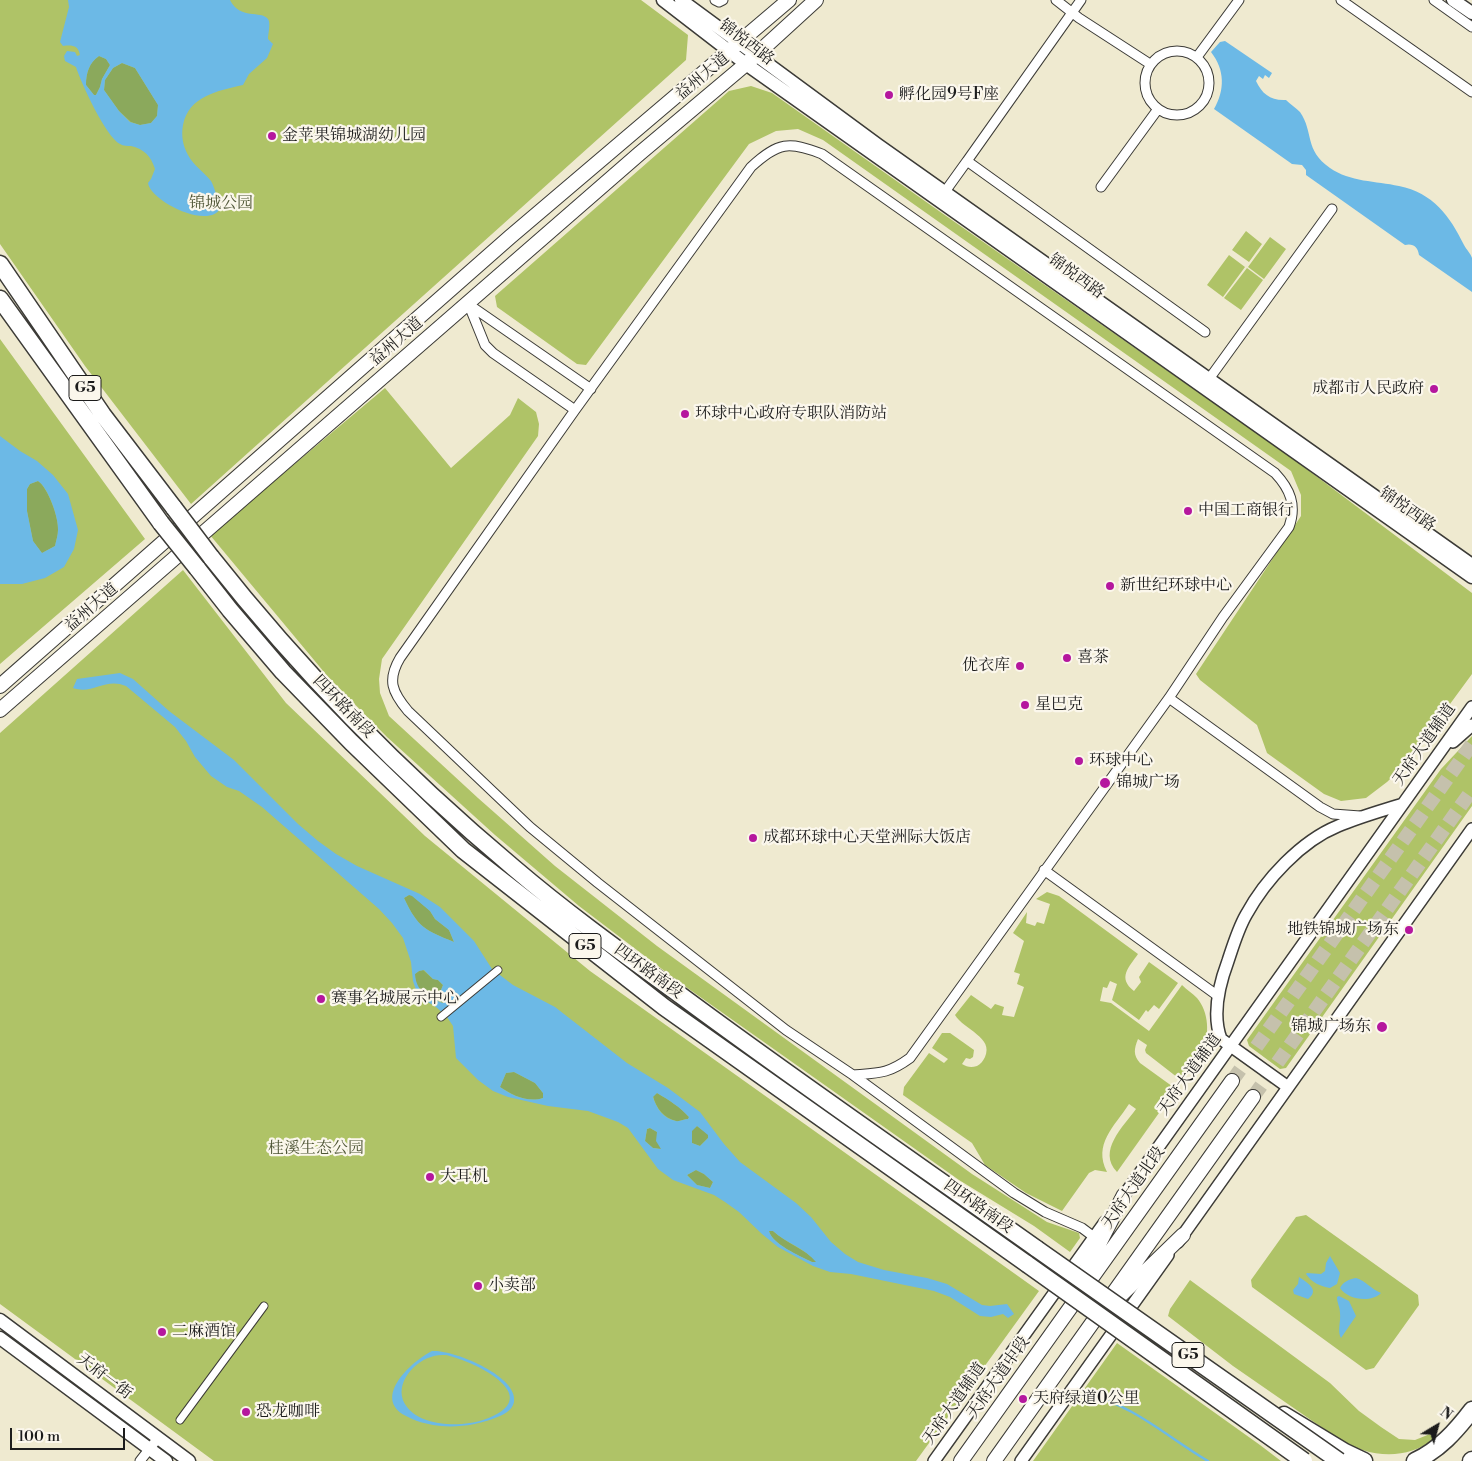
<!DOCTYPE html>
<meta charset="utf-8">
<style>
body{margin:0}
#map{position:relative;width:1472px;height:1461px;overflow:hidden;background:#efead0;font-family:"Libre Bodoni",serif}
canvas{display:block}
.north{position:absolute;left:1412px;top:1401px;width:50px;height:50px;-webkit-text-stroke:4px #fbf7ec;paint-order:stroke;rotate:37deg;font-size:14px;font-weight:700;line-height:20px;text-align:center;color:#1c1c1c}
.north::after{content:'';display:block;margin:auto;width:18px;height:22px;background:#1c1c1c;clip-path:polygon(50% 0,100% 100%,50% 72%,0 100%)}
.scale{position:absolute;left:10px;top:1428px;width:115px;height:22px;box-sizing:border-box;border:2px solid #1c1c1c;border-top:0;padding-left:6px;font-size:15px;line-height:18px;white-space:nowrap;color:#1c1c1c;-webkit-text-stroke:4px #fbf7ec;paint-order:stroke}
</style>
<div id="map">
<canvas width="1472" height="1461"></canvas>
<div class="north">N</div>
<div class="scale">100 m</div>
</div>
<script>
const ctx = document.querySelector('canvas').getContext('2d');
ctx.lineJoin = 'round';
function fillPath(path, color) { ctx.fillStyle = color; ctx.fill(path, 'evenodd'); }
function trace(path, color, width, dash) { ctx.strokeStyle = color; ctx.lineWidth = width; ctx.lineCap = dash ? 'butt' : 'round'; ctx.setLineDash(dash || []); ctx.stroke(path); }
function label(font, color, halo, rows, align = 'center') {
  ctx.font = font + ' "Libre Bodoni","Noto Serif SC",serif'; ctx.lineWidth = 4.5; ctx.setLineDash([]); ctx.textBaseline = 'middle'; ctx.strokeStyle = halo; ctx.fillStyle = color; for (const [text, x, y, turn = 0] of rows) {
    ctx.save(); ctx.translate(x, y); ctx.rotate((+turn || 0) * Math.PI / 180); ctx.textAlign = isNaN(turn) ? turn : align; if (halo) ctx.strokeText(text, 0, 0); ctx.fillText(text, 0, 0); ctx.restore();
  }
}
const green = new Path2D(`
 M0 0H641L688 35 686 60 191 504 85 366 0 244Z
 M751 86 772 93 939 211 1288 455 1472 593V674L1406 764 1387 782 1366 798 1341 801 1324 794 1267 753 1257 725 1200 680 1196 674 1301 516V495L1291 471 823 140 798 129 776 131 749 144 586 365 577 364 497 307 495 296 729 91Z
 M1246 231 1262 244 1249 262 1232 250Z
 M1270 237 1286 249 1264 279 1248 267Z
 M1229 255 1245 267 1223 297 1207 285Z
 M1247 268 1263 280 1241 310 1224 298Z
 M0 339 145 539 0 664Z
 M385 388 451 468 510 415 518 398 536 412 539 424 538 436 382 659 379 679 380 693 389 716 478 798 555 866 657 946 972 1174 1047 1222 1079 1233 1080 1238 1070 1252 1034 1226 959 1180 679 982 579 906 495 835 387 737 329 678 210 535Z
 M183 570 286 703 425 836 590 971 1039 1291 916 1461H214L0 1304V733Z
 M1472 736V806L1286 1068 1280 1069 1249 1046 1247 1040 1441 769Z
 M1047 892 1059 896 1138 954C1129 967 1117 978 1134 991L1141 982 1139 977 1149 962 1178 983 1159 1009 1154 1005 1148 1012 1146 1010 1139 1020 1112 1000 1117 984 1110 981 1107 988 1103 987 1100 1001 1111 1003 1149 1031 1182 985C1187 990 1192 993 1197 998 1209 1012 1210 1035 1202 1051 1197 1062 1189 1071 1182 1081L1146 1053 1145 1050 1147 1045 1138 1039C1134 1049 1133 1055 1140 1063L1176 1089 1117 1172C1097 1151 1123 1127 1136 1109L1129 1104C1114 1127 1093 1144 1107 1172L1095 1170 1089 1173 1062 1211 1026 1193 985 1165 972 1143 903 1095 904 1087 929 1053 944 1063 948 1059 932 1048 942 1033H950L974 1050 973 1057 970 1059 966 1058 962 1064C967 1067 971 1068 977 1066 981 1064 983 1061 985 1057 994 1037 964 1030 955 1015L971 995 991 1009 995 1004 1004 1007 1002 1015 1014 1017 1024 987 1017 984 1020 974 1014 972 1024 941 1013 933 1027 912 1026 923 1035 926 1037 922 1044 924 1050 904 1036 899Z
 M1306 1215 1418 1295 1419 1305 1374 1368 1366 1370 1252 1287 1251 1280 1296 1217Z
 M1190 1280 1330 1383 1359 1411 1381 1427 1399 1439 1415 1440 1430 1434 1434 1439C1405 1461 1369 1458 1337 1438L1233 1366 1168 1316 1170 1309Z
 M1117 1343 1260 1445 1281 1461H1033Z`);
const forest = new Path2D(`
 M99 56 106 59 110 65 102 79 100 87 96 95H94L86 85C86 73 89 63 99 56Z
 M122 63 135 68 158 105 157 116 151 123 140 125 131 122 119 111 104 90 105 80 113 68Z
 M38 481C48 488 59 518 58 530 58 535 56 541 55 546L42 553 33 541 27 511V489L30 484Z
 M409 895H412L430 911 435 919 449 930 454 942C425 930 418 928 404 898Z
 M423 970 433 979 438 980 443 985 441 990 447 1000 443 1003C428 997 415 992 415 974L419 971Z
 M514 1072 535 1083 543 1093V1098C528 1103 512 1095 500 1087L506 1073Z
 M657 1093C669 1100 680 1107 689 1117L688 1119C684 1119 679 1122 676 1121 664 1118 656 1108 653 1096Z
 M697 1126 708 1134V1138L700 1146 692 1143V1130Z
 M650 1128 657 1132 661 1149 653 1148 645 1141 647 1129Z
 M696 1170 704 1174 713 1182 710 1188 697 1185 687 1175Z
 M769 1231H773C786 1243 805 1249 817 1262H812C800 1256 772 1244 769 1231Z`);
const water = new Path2D(`
 M68 0H230C240 20 261 10 268 19 271 23 268 34 268 39L273 44 267 58 249 74 243 85C217 91 189 96 183 125 181 136 183 146 188 155 194 166 204 172 211 181 215 188 217 199 221 207 211 231 151 202 148 183L151 179 155 169C151 156 144 149 131 146 128 146 123 146 120 144 106 137 81 83 76 67L65 61 64 56 67 51 75 52 77 56 80 55C78 45 72 45 63 46L60 42 69 7ZM99 56 106 59 110 65 102 79 100 87 96 95H94L86 85C86 73 89 63 99 56ZM122 63 135 68 158 105 157 116 151 123 140 125 130 122 119 111 104 90 105 80 113 68Z
 M1225 41 1272 73 1269 78 1265 75 1263 79 1259 76 1256 81C1262 94 1271 101 1286 100 1290 104 1296 108 1300 112 1314 132 1304 150 1330 168 1350 182 1376 181 1399 186 1433 193 1450 216 1464 245 1466 249 1471 254 1472 258 1472 268 1472 282 1472 292L1419 255C1418 247 1413 243 1405 245L1306 175V170L1302 165 1292 164 1214 109C1225 90 1225 70 1211 52L1220 42Z
 M0 436 20 451 37 461 53 475 68 494 78 530 74 549 64 567 45 578 22 584H0ZM38 481C48 487 59 518 58 530 58 535 56 541 55 546L42 553 33 541 27 511V489L30 484Z
 M120 673 133 679 169 711 234 760 298 824 318 841 336 854 357 866 420 894 440 907 474 941 492 969 513 985 555 1007 627 1063 668 1088 700 1112 724 1144 740 1162 796 1203 811 1217 831 1242 845 1254 858 1262 884 1270 927 1278 947 1284 982 1305 990 1306 1007 1304 1014 1314 1008 1318 1003 1314 991 1317 980 1316 950 1297 934 1291 851 1274 830 1272 813 1266 778 1247 762 1234 739 1212 725 1202 714 1195 673 1180 658 1169 628 1128 618 1122 588 1111 548 1106 508 1097 493 1091 478 1080 456 1058 453 1026 447 1017 436 1007 418 996 413 981 411 962 403 938 392 923 379 909 262 807 239 791 227 787 211 776 195 757 186 741 175 727 126 686C105 677 93 695 73 688L77 679ZM409 895 412 896 430 911 435 919 449 930 454 942C425 930 418 928 404 898ZM424 970 433 979 438 980 443 985 441 990 447 1000 443 1003C428 997 416 992 415 974L419 971ZM514 1072 535 1083 543 1093V1098C528 1103 511 1095 500 1087L506 1073ZM657 1093C669 1100 680 1107 689 1117L688 1119C685 1119 679 1122 676 1121 664 1119 656 1108 653 1097ZM697 1126 708 1135V1138L700 1146 692 1143V1131ZM650 1128 657 1132 656 1141 661 1149 653 1148 645 1141 647 1129ZM696 1170 704 1174 713 1182 710 1188 697 1185 687 1175ZM769 1231H773C786 1243 805 1248 816 1262H812C800 1256 772 1244 769 1231Z
 M1330 1256 1340 1273 1337 1284 1330 1288C1320 1286 1312 1283 1306 1274L1307 1273 1321 1274 1325 1271 1326 1263Z
 M1299 1277C1308 1283 1320 1290 1308 1299L1294 1294 1293 1290 1298 1284Z
 M1356 1278C1366 1281 1371 1289 1381 1293 1371 1303 1348 1300 1340 1288 1343 1282 1349 1279 1356 1278Z
 M1339 1296 1349 1301 1356 1316 1341 1338C1337 1331 1341 1322 1340 1313 1340 1307 1337 1303 1337 1297Z
 M432 1351C452 1349 519 1376 514 1402 512 1411 503 1415 495 1418 467 1429 432 1430 406 1416 371 1398 412 1361 432 1351ZM446 1355C477 1362 549 1398 483 1420 462 1427 422 1427 407 1407 392 1388 411 1363 431 1357 436 1355 441 1355 446 1355Z`);
const stream = new Path2D(`
 M1086 1394C1134 1405 1167 1437 1208 1461`);
const primaryTunnel = new Path2D(`
 M1232 1081 1472 744
 M1253 1097 1472 790`);
const pedestrian = new Path2D(`
 M441 1017 498 970
 M180 1420 264 1306`);
const minor = new Path2D(`
 M715 0 719 2 723 0
 M1056 0 1079 18 1150 64
 M1081 0 967 161 1205 332
 M1341 0 1472 92
 M1434 0 1472 27
 M1145 83a32 32 0 1 1 64 0a32 32 0 1 1-64 0Z
 M1197 57 1239 0
 M1101 187 1158 109
 M944 193 967 161
 M468 303 485 345 493 353 575 410
 M468 304 591 389
 M1209 379 1332 209
 M1169 698 1320 807 1333 814 1360 816
 M1044 870 1218 996
 M853 1075C879 1073 888 1074 910 1058L1169 698 1223 617 1289 527C1297 505 1290 489 1275 473L822 154C789 141 778 142 751 167L575 410 400 658C387 680 392 692 408 711L530 827 598 883 786 1030 853 1075 1014 1193 1045 1212 1082 1228 1094 1237
 M140 1461 158 1438`);
const tertiary = new Path2D(`
 M1453 742 1472 725
 M1288 1087 1221 1039C1212 1015 1219 985 1228 961 1233 946 1238 929 1246 915 1265 880 1301 841 1338 826 1359 817 1381 811 1403 804
 M1120 1201 1472 707
 M1178 1242 1472 829
 M934 1461 1105 1222
 M1021 1461 1168 1255`);
const secondary = new Path2D(`
 M663 0 746 64 1472 577
 M681 0 878 145 1472 565
 M1453 0 1472 13
 M0 1320 189 1461
 M0 1338 166 1461`);
const primary = new Path2D(`
 M0 686 510 237 789 0
 M0 710 639 154 746 64 816 0
 M1077 1287 1124 1195
 M1118 1298 1183 1235
 M961 1461 1232 1081
 M994 1461 1253 1097`);
const motorway = new Path2D(`
 M0 264 103 415 174 508
 M0 299 161 523
 M211 557C300 670 403 775 514 868 569 915 628 957 687 1000 802 1085 920 1166 1037 1249
 M197 568 230 610 283 672 351 742 463 850 664 1007 1027 1264
 M1284 1415 1345 1452 1364 1461
 M1415 1461C1439 1450 1456 1431 1472 1410
 M1471 1461 1472 1460`);
const motorwayBridge = new Path2D(`
 M174 508 211 557
 M161 523 197 568
 M1037 1249 1339 1461
 M1027 1264 1304 1461`);
const markers = [
 [889,95,5,"#b5179e"],
 [272,136,5,"#b5179e"],
 [1434,389,5,"#b5179e"],
 [685,414,5,"#b5179e"],
 [1188,511,5,"#b5179e"],
 [1110,586,5,"#b5179e"],
 [1067,658,5,"#b5179e"],
 [1020,666,5,"#b5179e"],
 [1025,705,5,"#b5179e"],
 [1079,761,5,"#b5179e"],
 [1105,783,6,"#b5179e"],
 [753,838,5,"#b5179e"],
 [1409,930,5,"#b5179e"],
 [321,999,5,"#b5179e"],
 [1382,1027,6,"#b5179e"],
 [430,1177,5,"#b5179e"],
 [478,1286,5,"#b5179e"],
 [162,1332,5,"#b5179e"],
 [1023,1399,5,"#b5179e"],
 [246,1412,5,"#b5179e"]
];
const shields = [
 [85,388,32],
 [585,946,32],
 [1188,1355,32]
];
const shieldNames = [
 ["G5",85,388],
 ["G5",585,946],
 ["G5",1188,1355]
];
const streetNames = [
 ["锦悦西路",746,43,37],
 ["益州大道",703,77,-40],
 ["锦悦西路",1076,277,36],
 ["益州大道",397,342,-41],
 ["锦悦西路",1407,510,35],
 ["益州大道",92,608,-41],
 ["四环路南段",343,707,46],
 ["天府大道辅道",1425,745,-55],
 ["四环路南段",648,972,36],
 ["天府大道辅道",1190,1075,-54],
 ["天府大道北段",1134,1188,-55],
 ["四环路南段",978,1207,35],
 ["天府一街",104,1377,37],
 ["天府大道中段",999,1378,-55],
 ["天府大道辅道",955,1404,-55]
];
const poiNames = [
 ["孵化园9号F座",899,95],
 ["金苹果锦城湖幼儿园",282,136],
 ["成都市人民政府",1424,389,"right"],
 ["环球中心政府专职队消防站",695,414],
 ["中国工商银行",1198,511],
 ["新世纪环球中心",1120,586],
 ["喜茶",1077,658],
 ["优衣库",1010,666,"right"],
 ["星巴克",1035,705],
 ["环球中心",1089,761],
 ["锦城广场",1116,783],
 ["成都环球中心天堂洲际大饭店",763,838],
 ["地铁锦城广场东",1399,930,"right"],
 ["赛事名城展示中心",331,999],
 ["锦城广场东",1371,1027,"right"],
 ["大耳机",440,1177],
 ["小卖部",488,1286],
 ["二麻酒馆",172,1332],
 ["天府绿道0公里",1033,1399],
 ["恐龙咖啡",256,1412]
];
const parkNames = [
 ["锦城公园",221,204],
 ["桂溪生态公园",316,1149]
];
fillPath(green, '#afc367');
fillPath(forest, '#8ba95c');
fillPath(water, '#6cb9e6');
trace(stream, '#6cb9e6', 2.5);
trace(primaryTunnel, '#c5c1ac', 14, [14, 7]);
trace(pedestrian, '#3c3b37', 9);
trace(minor, '#3c3b37', 11);
trace(tertiary, '#3c3b37', 14);
trace(secondary, '#3c3b37', 15);
trace(primary, '#3c3b37', 16);
trace(motorway, '#3c3b37', 19);
trace(pedestrian, '#fff', 7);
trace(minor, '#fff', 9);
trace(tertiary, '#fff', 11);
trace(secondary, '#fff', 12);
trace(primary, '#fff', 14);
trace(motorway, '#fff', 16);
trace(motorwayBridge, '#3c3b37', 19, []);
trace(motorwayBridge, '#fff', 16);
for (const [x, y, r, color] of markers) { const dot = new Path2D(); dot.arc(x, y, r, 0, 2 * Math.PI); ctx.fillStyle = color; ctx.fill(dot); trace(dot, '#fbf7ec', 2); }
for (const [x, y, w] of shields) { const box = new Path2D(); box.roundRect(x - w / 2, y - 12.5, w, 25, 4); ctx.fillStyle = '#fbf7ec'; ctx.fill(box); trace(box, '#1c1c1c', 1); }
label('bold 15px', '#1c1c1c', null, shieldNames);
label('16px', '#1c1c1c', '#fbf7ec', streetNames);
label('16px', '#1c1c1c', '#fbf7ec', poiNames, 'left');
label('16px', '#4f5636', '#fbf7ec', parkNames);
</script>
